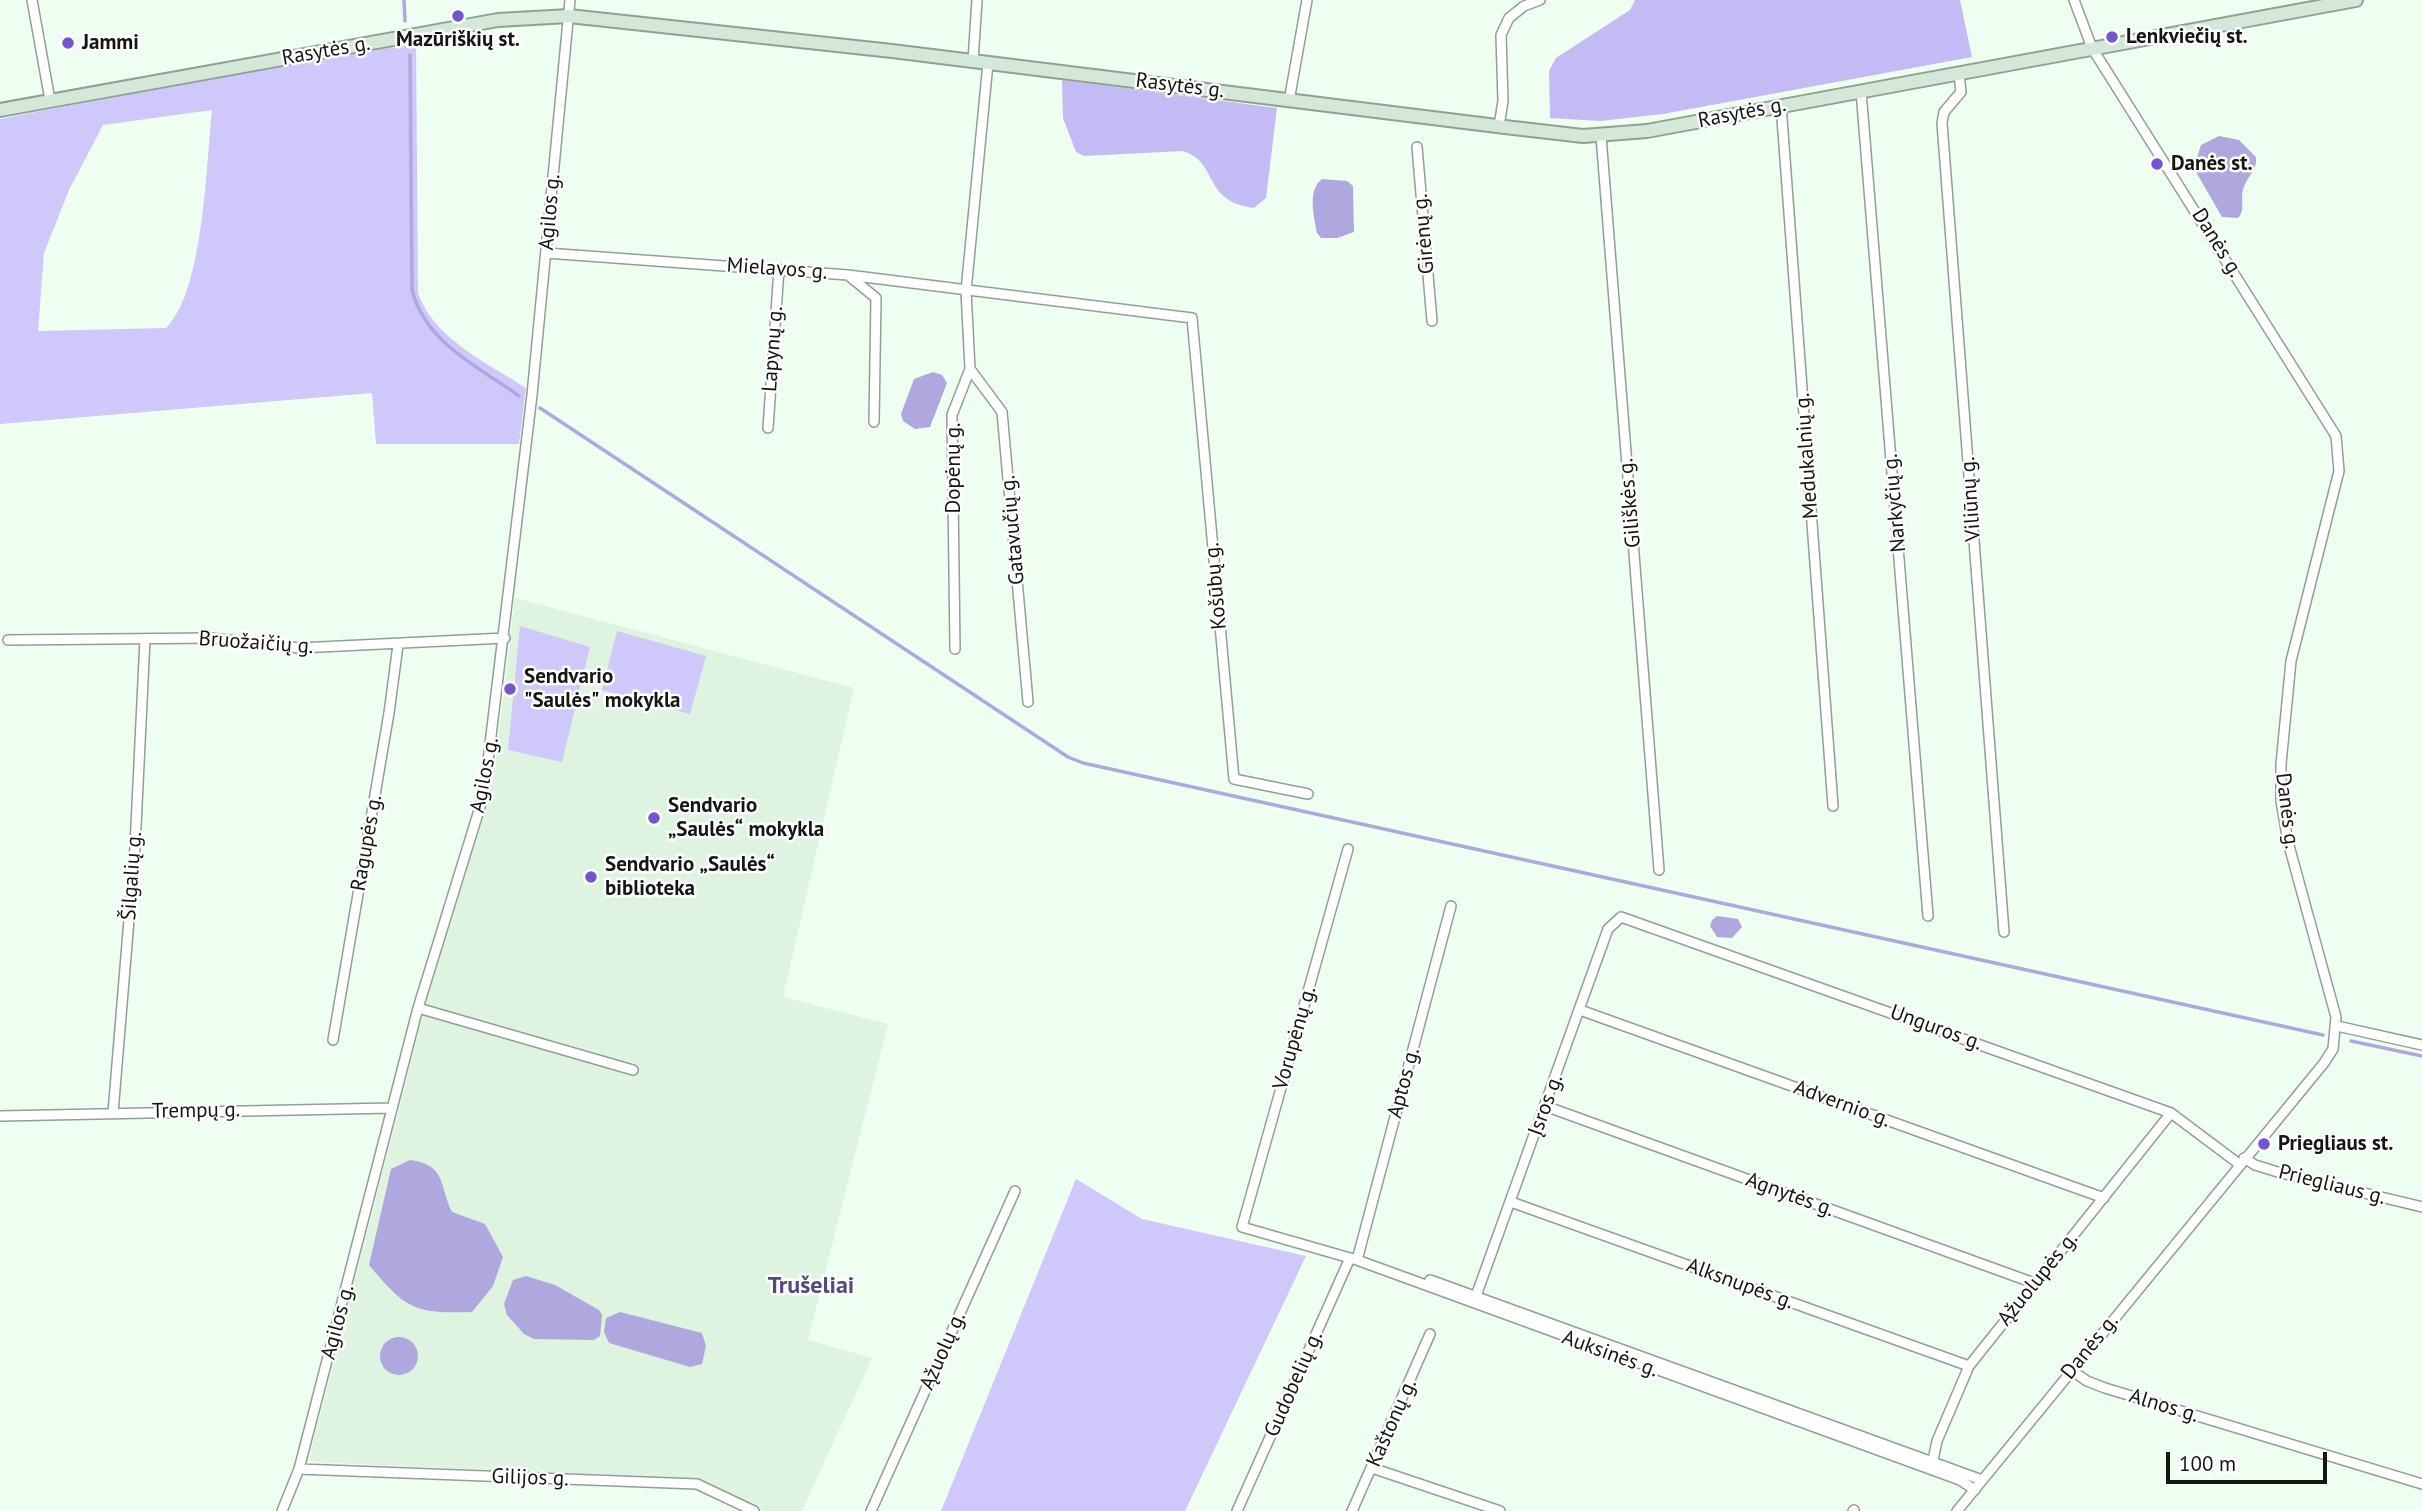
<!DOCTYPE html>
<meta charset="utf-8">
<style>
body{margin:0}
#map{position:relative;width:2422px;height:1511px;overflow:hidden;background:#eefef0;font-family:"PT Sans",sans-serif}
canvas{display:block}
.scale{position:absolute;left:2166px;top:1452px;width:161px;height:32px;box-sizing:border-box;border:4px solid #121712;border-top:0;padding-left:9px;font-size:21px;line-height:24px;white-space:nowrap;color:#121712;-webkit-text-stroke:5px #fff;paint-order:stroke}
</style>
<div id="map">
<canvas width="2422" height="1511"></canvas>
<div class="scale">100 m</div>
</div>
<script>
const ctx = document.querySelector('canvas').getContext('2d');
ctx.lineJoin = 'round';
function fillPath(path, color) { ctx.fillStyle = color; ctx.fill(path, 'evenodd'); }
function trace(path, color, width, dash) { ctx.strokeStyle = color; ctx.lineWidth = width; ctx.lineCap = dash ? 'butt' : 'round'; ctx.setLineDash(dash || []); ctx.stroke(path); }
function label(font, color, halo, rows, align = 'center') {
  ctx.font = font + ' "PT Sans",sans-serif'; ctx.lineWidth = 5; ctx.setLineDash([]); ctx.textBaseline = 'middle'; ctx.strokeStyle = halo; ctx.fillStyle = color; for (const [text, x, y, turn = 0] of rows) {
    ctx.save(); ctx.translate(x, y); ctx.rotate((+turn || 0) * Math.PI / 180); ctx.textAlign = isNaN(turn) ? turn : align; if (halo) ctx.strokeText(text, 0, 0); ctx.fillText(text, 0, 0); ctx.restore();
  }
}
const built = new Path2D(`
 M515 598 854 688 783 997 888 1024 808 1340 872 1358 802 1511H763L706 1483 690 1479 313 1462 309 1459 428 996 487 806 495 765Z`);
const green = new Path2D(`
 M416 39 418 293C434 339 486 362 526 388L519 444H376L372 393 0 424V119ZM212 110C206 164 204 291 166 328L38 331 44 253 69 190 103 125Z
 M520 626 590 647 562 762 508 750Z
 M617 631 706 656 690 714 602 690Z
 M1076 1179 1142 1219 1306 1256 1185 1511H941Z`);
const forest = new Path2D(`
 M1635 0H1960L1972 57 1663 114 1600 121 1550 118 1549 71 1556 58 1630 10Z
 M1062 80 1277 108 1266 198 1254 208C1201 201 1220 163 1183 151L1084 156 1076 152 1063 118Z`);
const water = new Path2D(`
 M2219 136 2239 140 2256 157C2258 170 2246 177 2243 190 2240 201 2246 209 2238 218L2222 217 2196 172 2195 164 2201 145Z
 M1322 179 1347 181 1353 186 1354 232 1337 238H1321L1317 233C1314 217 1307 190 1322 179Z
 M933 372 942 375 947 383 930 427 915 429 903 421 901 414 914 379Z
 M1717 916 1738 919 1742 927 1732 938 1717 937 1710 926 1712 920Z
 M410 1160C447 1165 439 1186 452 1212L485 1224 503 1257 493 1286 472 1312C414 1314 406 1309 369 1265L391 1169Z
 M526 1276 555 1285 599 1310 602 1315 600 1336 594 1340 534 1339 524 1334 507 1315 504 1304 513 1280Z
 M620 1312 702 1333 706 1346 702 1364 690 1367 609 1343 604 1332 606 1318Z
 M380 1356a19 19 0 1 1 38 0a19 19 0 1 1-38 0Z`);
const stream = new Path2D(`
 M404 0 405 21
 M410 55 412 290C425 342 477 366 519 396
 M540 408 1068 757 1083 763 2323 1035
 M2351 1041 2422 1056`);
const street = new Path2D(`
 M32 0 50 100
 M973 61 977 0
 M1959 74 1961 92 1944 112 1942 123 2004 932
 M1861 91 1928 916
 M1289 101 1307 0
 M1781 105 1833 806
 M1499 126 1503 101 1501 35 1509 18 1524 6 1540 0
 M1601 136 1659 870
 M1417 147 1432 321
 M546 253 848 275 876 298 874 422
 M848 275 1192 318 1234 779 1308 794
 M970 369 1002 412 1028 702
 M768 428 779 269
 M8 640 210 638 299 648 505 638
 M955 649 952 415 970 369 966 291 988 63
 M1348 849 1242 1227 1357 1260 1960 1480 1975 1490
 M418 1008 633 1070
 M1580 1010 2104 1198
 M2337 1026 2422 1045
 M333 1040 389 713 398 645
 M1545 1106 2034 1283
 M113 1113 135 847 145 639
 M0 1116 392 1108
 M2244 1158 2255 1165 2281 1173 2422 1207
 M1511 1202 1969 1366
 M1357 1260 1451 906
 M1430 1280 1982 1480
 M1476 1296 1608 929 1621 917 2171 1113 2239 1164
 M2071 1370 2087 1381 2105 1388 2422 1484
 M1933 1460 1937 1441 1969 1366 2171 1113
 M1372 1468 1500 1511
 M299 1469 697 1484 754 1511
 M282 1511 299 1469 418 1008 484 794 532 395 570 0
 M871 1511 1015 1191
 M1237 1511 1350 1258
 M1352 1511 1430 1334
 M1853 1511 1854 1510
 M1957 1511 2324 1063 2333 1049 2336 1017 2288 842 2281 801V764L2291 661 2339 471 2336 436 2092 48 2074 0`);
const secondary = new Path2D(`
 M0 110 498 20 569 16 892 51 1505 127 1583 136 1647 131 2356 0`);
const markers = [
 [458,16,7,"#7255cf"],
 [2112,37,7,"#7255cf"],
 [68,43,7,"#7255cf"],
 [2157,164,7,"#7255cf"],
 [510,689,7,"#7255cf"],
 [654,818,7,"#7255cf"],
 [591,877,7,"#7255cf"],
 [2264,1144,7,"#7255cf"]
];
const poiNames = [
 ["Lenkviečių st.",2126,37],
 ["Mazūriškių st.",458,40,"center"],
 ["Jammi",82,43],
 ["Danės st.",2171,164],
 ["Sendvario",524,677],
 ["\"Saulės\" mokykla",524,701],
 ["Sendvario",668,806],
 ["„Saulės“ mokykla",668,830],
 ["Sendvario „Saulės“",605,865],
 ["biblioteka",605,889],
 ["Priegliaus st.",2278,1144]
];
const streetNames = [
 ["Rasytės g.",326,51,-10],
 ["Rasytės g.",1180,86,7],
 ["Rasytės g.",1742,113,-11],
 ["Agilos g.",550,212,-85],
 ["Girėnų g.",1424,234,-95],
 ["Danės g.",2217,243,58],
 ["Mielavos g.",777,269,4],
 ["Lapynų g.",773,349,-86],
 ["Medukalnių g.",1807,456,-94],
 ["Dopėnų g.",954,468,-90],
 ["Viliūnų g.",1971,499,-94],
 ["Giliškės g.",1630,503,-95],
 ["Narkyčių g.",1895,503,-95],
 ["Gatavučių g.",1013,530,-95],
 ["Košūbų g.",1216,586,-95],
 ["Bruožaičių g.",256,643,4],
 ["Agilos g.",485,775,-79],
 ["Danės g.",2287,811,83],
 ["Ragupės g.",367,843,-80],
 ["Šilgalių g.",132,876,-86],
 ["Unguros g.",1936,1028,20],
 ["Vorupėnų g.",1295,1038,-74],
 ["Aptos g.",1404,1083,-75],
 ["Advernio g.",1842,1104,20],
 ["Įsros g.",1546,1105,-70],
 ["Trempų g.",196,1111,-1],
 ["Priegliaus g.",2332,1185,14],
 ["Agnytės g.",1790,1195,20],
 ["Ąžuolupės g.",2038,1279,-51],
 ["Alksnupės g.",1740,1284,20],
 ["Agilos g.",338,1322,-75],
 ["Danės g.",2090,1347,-51],
 ["Ąžuolų g.",943,1351,-66],
 ["Auksinės g.",1610,1354,20],
 ["Gudobelių g.",1294,1384,-66],
 ["Alnos g.",2164,1406,17],
 ["Kaštonų g.",1392,1423,-66],
 ["Gilijos g.",530,1478,2]
];
const quarterNames = [
 ["Trušeliai",811,1286]
];
fillPath(built, '#def4e0');
fillPath(green, '#cec8fb');
fillPath(forest, '#c3bcf4');
fillPath(water, '#aea8de');
trace(stream, '#aea8de', 3.5);
trace(street, '#91a093', 12);
trace(secondary, '#91a093', 16);
trace(street, '#fff', 9);
trace(secondary, '#d4e8d7', 12);
for (const [x, y, r, color] of markers) { const dot = new Path2D(); dot.arc(x, y, r, 0, 2 * Math.PI); ctx.fillStyle = color; ctx.fill(dot); trace(dot, '#fff', 2.5); }
label('bold 21px', '#121712', '#fff', poiNames, 'left');
label('21px', '#121712', '#fff', streetNames);
label('bold 24px', '#534785', '#fff', quarterNames);
</script>
